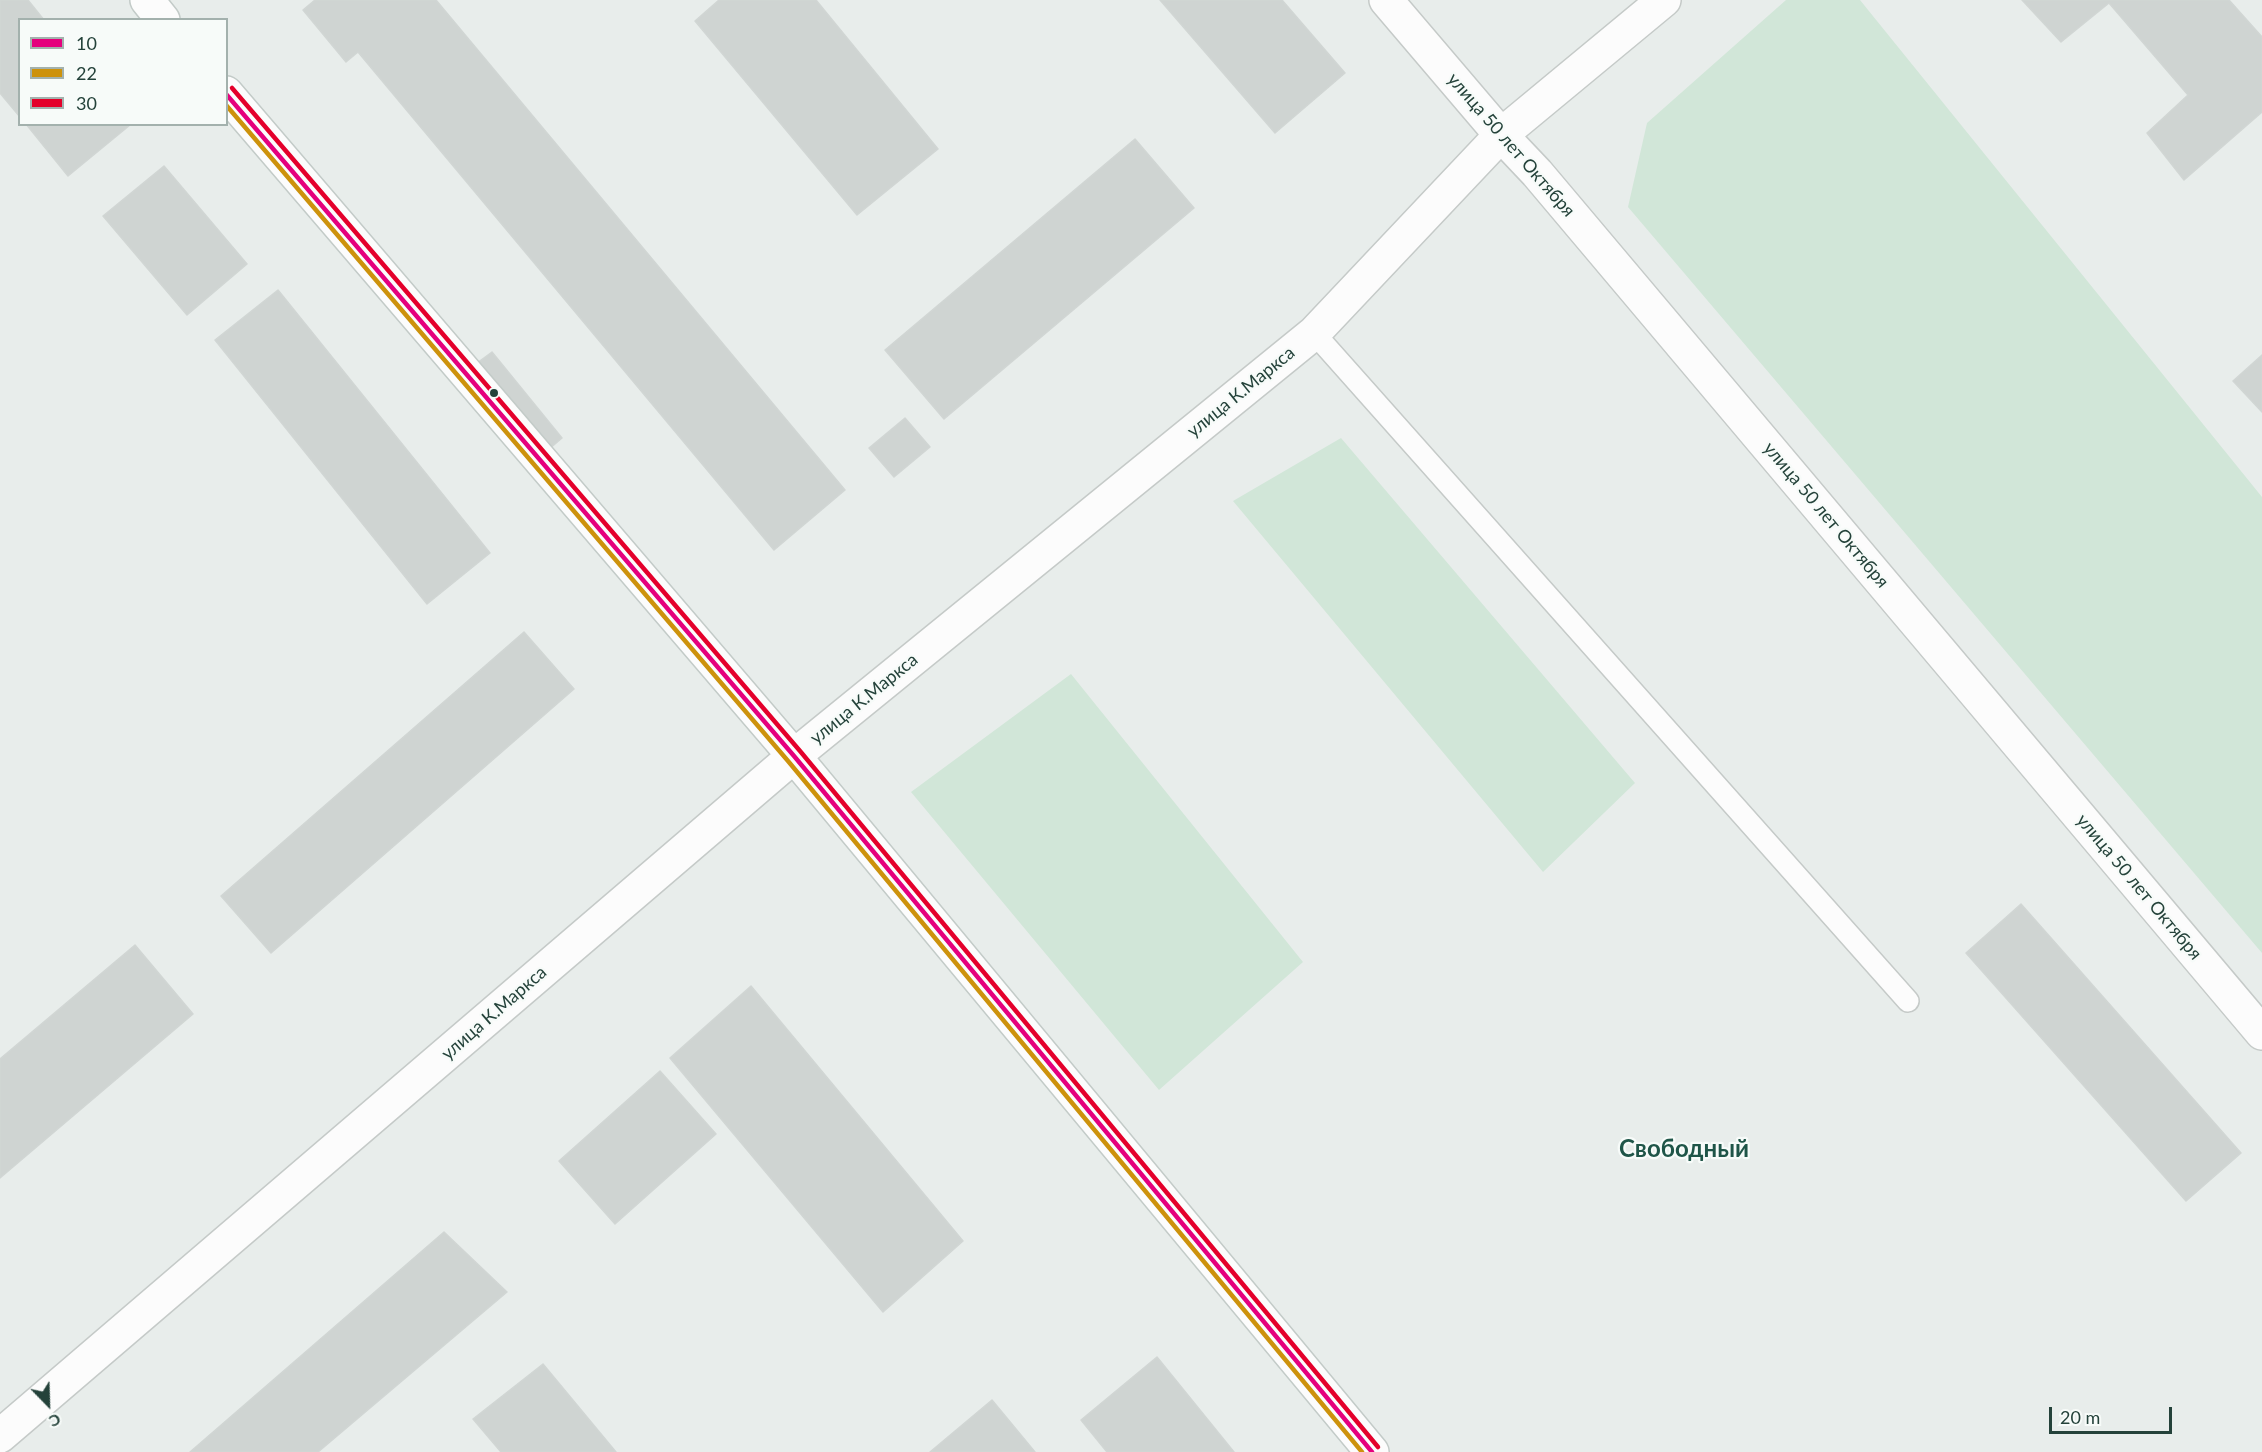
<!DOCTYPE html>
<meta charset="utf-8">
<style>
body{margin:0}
#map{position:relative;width:2262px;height:1452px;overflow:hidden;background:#e8edeb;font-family:Lato,sans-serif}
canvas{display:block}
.legend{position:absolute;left:18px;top:18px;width:210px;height:108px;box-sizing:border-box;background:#f7fbf9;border:2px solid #a3b1ad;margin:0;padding:8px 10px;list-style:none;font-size:18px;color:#24423a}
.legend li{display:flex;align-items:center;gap:12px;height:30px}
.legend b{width:30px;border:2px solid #a3b1ad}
.north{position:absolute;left:18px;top:1374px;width:60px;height:60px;-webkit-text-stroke:4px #f7fbf9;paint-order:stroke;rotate:157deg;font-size:16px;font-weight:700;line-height:24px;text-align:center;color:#24423a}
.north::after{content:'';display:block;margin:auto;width:21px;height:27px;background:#24423a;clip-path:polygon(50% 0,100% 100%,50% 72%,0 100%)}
.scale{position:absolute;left:2049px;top:1407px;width:123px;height:27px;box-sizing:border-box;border:3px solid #24423a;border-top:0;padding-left:8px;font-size:18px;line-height:21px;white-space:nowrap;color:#24423a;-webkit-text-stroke:4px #f7fbf9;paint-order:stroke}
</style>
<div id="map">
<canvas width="2262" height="1452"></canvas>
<ul class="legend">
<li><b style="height:8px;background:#e5007d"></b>10</li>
<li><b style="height:8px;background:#cd920c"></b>22</li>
<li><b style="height:8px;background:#e4002b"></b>30</li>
</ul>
<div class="north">С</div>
<div class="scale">20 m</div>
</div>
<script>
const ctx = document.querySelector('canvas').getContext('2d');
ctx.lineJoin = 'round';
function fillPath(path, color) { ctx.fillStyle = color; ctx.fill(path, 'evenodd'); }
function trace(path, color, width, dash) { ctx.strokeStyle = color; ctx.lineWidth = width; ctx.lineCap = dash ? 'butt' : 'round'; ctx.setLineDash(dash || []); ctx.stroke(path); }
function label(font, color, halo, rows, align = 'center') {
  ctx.font = font + ' Lato,sans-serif'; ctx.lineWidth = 4.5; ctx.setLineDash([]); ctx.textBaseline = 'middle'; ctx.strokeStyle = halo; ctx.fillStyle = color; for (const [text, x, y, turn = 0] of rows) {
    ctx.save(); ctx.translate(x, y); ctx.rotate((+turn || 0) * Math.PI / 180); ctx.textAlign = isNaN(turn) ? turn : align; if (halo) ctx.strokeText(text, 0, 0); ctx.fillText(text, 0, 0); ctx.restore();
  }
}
const green = new Path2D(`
 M1786 0H1860L2262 497V953L1628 207 1647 123Z
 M1341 438 1635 783 1543 872 1233 501Z
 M1071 674 1303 962 1159 1090 911 792Z`);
const building = new Path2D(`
 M0 0H28L44 20H20V117L0 93Z
 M315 0H436L845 490 774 550 358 52 346 62 303 10Z
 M719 0H816L938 149 857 215 695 21Z
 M1160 0H1282L1345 73 1275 133Z
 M2022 0H2229L2262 37V112L2184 180 2147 133 2188 95 2109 3 2061 42Z
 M26 124H130V125L68 176Z
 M1135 139 1194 208 944 419 885 350Z
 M164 166 247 264 187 315 103 216Z
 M278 290 490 553 427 604 215 340Z
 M492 352 562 438 548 450 477 363Z
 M2262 355V412L2233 381Z
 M905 418 930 447 894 477 869 448Z
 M524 632 574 689 271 953 221 896Z
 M2021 904 2241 1153 2186 1201 1966 953Z
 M135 945 193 1014 0 1178V1059Z
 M751 986 963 1241 883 1312 670 1058Z
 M660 1071 716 1134 615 1224 559 1161Z
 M444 1232 507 1292 318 1452H190Z
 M1157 1357 1234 1452H1107L1081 1420Z
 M543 1364 616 1452H501L473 1419Z
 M992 1400 1035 1452H930Z`);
const service = new Path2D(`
 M1314 333 1908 1001`);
const minor = new Path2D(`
 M1386 0 1501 135 1537 173 2262 1033
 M0 1436 794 756 1314 333 1501 135 1664 0`);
const secondary = new Path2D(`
 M147 0 163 20
 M226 93 794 756 1372 1452`);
const bus1 = new Path2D(`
 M226 94 794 756 1372 1452`);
const bus2 = new Path2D(`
 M226 105 788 761 1362 1452`);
const bus3 = new Path2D(`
 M232 88 800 751 1378 1447`);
const markers = [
 [494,393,5,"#24423a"]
];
const streetNames = [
 ["улица 50 лет Октября",1511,145,49],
 ["улица К.Маркса",1241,392,-39],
 ["улица 50 лет Октября",1826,515,50],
 ["улица К.Маркса",864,699,-39],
 ["улица 50 лет Октября",2139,887,50],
 ["улица К.Маркса",494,1013,-41]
];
const districtNames = [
 ["Свободный",1684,1149]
];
fillPath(green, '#d1e6d8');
fillPath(building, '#cfd4d2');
trace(building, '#d1d6d4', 1.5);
trace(service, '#c5cac8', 24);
trace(minor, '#c5cac8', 36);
trace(secondary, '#c3cbc8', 36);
trace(service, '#fcfcfc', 21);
trace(minor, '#fcfcfc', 33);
trace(secondary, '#fcfcfc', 33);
trace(bus1, '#e5007d', 4.5);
trace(bus2, '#cd920c', 4.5);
trace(bus3, '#e4002b', 4.5);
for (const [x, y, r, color] of markers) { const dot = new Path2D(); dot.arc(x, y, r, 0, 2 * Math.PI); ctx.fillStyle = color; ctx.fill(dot); trace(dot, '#f7fbf9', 2); }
label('18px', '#24423a', '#f7fbf9', streetNames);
label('bold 24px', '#1f5548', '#f7fbf9', districtNames);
</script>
